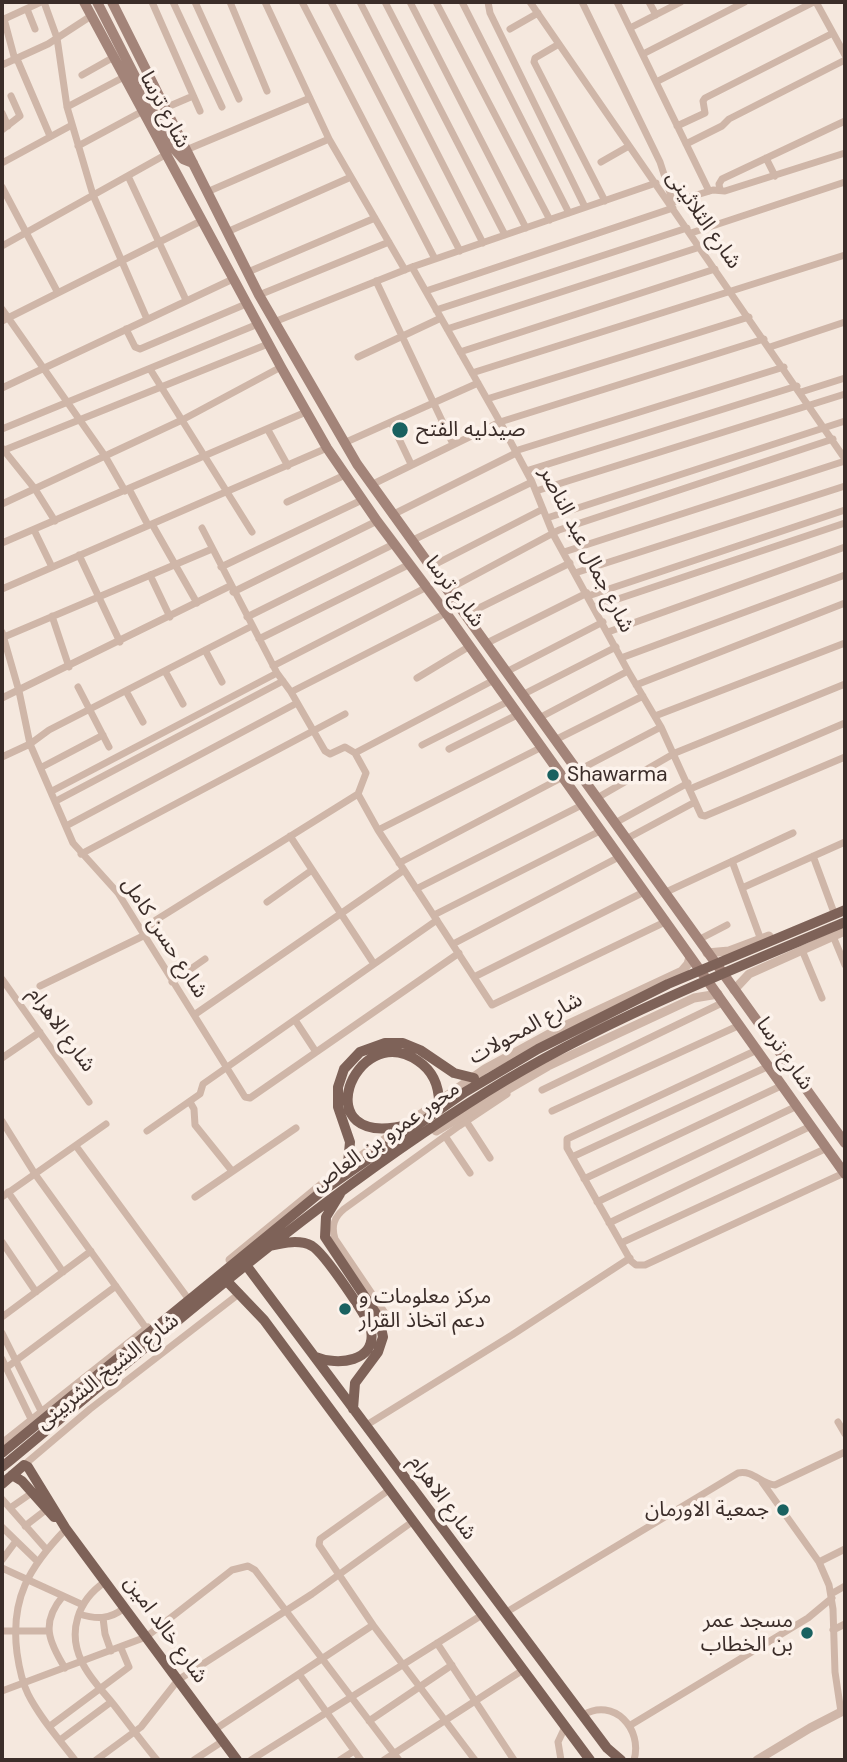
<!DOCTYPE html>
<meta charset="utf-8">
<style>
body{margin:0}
#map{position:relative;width:847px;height:1762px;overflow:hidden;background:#f5e8de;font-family:"DM Sans",sans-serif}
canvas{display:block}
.frame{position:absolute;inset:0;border:4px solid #3b2d29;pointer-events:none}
</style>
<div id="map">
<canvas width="847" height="1762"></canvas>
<div class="frame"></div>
</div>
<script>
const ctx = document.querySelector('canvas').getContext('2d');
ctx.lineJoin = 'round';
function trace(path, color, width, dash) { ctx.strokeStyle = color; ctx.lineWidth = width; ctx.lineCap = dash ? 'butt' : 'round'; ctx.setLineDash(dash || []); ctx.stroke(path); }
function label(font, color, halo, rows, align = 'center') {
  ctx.font = font + ' "DM Sans","Noto Sans Arabic",sans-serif'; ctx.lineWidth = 7; ctx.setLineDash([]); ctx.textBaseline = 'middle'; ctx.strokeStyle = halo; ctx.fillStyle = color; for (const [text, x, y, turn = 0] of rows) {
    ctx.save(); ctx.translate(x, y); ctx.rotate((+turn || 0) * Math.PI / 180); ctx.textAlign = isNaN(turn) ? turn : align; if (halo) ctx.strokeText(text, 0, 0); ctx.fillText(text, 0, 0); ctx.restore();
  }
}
const minor = new Path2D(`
 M44 2 57 38 67 107 93 195 147 319
 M152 2 200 111
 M173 2 222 107
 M195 2 239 99
 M230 2 267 91
 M265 2 329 139 405 270
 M302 2 435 259
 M331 2 460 251
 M360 2 483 243
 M385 2 505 235
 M410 2 526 228
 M436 2 550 220
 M462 2 569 213
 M488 2 490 13 585 207
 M530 2 845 459
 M582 2 660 162 673 202
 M617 2 709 191
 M649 2 656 15
 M816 2 845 55
 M27 9 35 29
 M4 19 15 60
 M2 20 41 2
 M630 28 681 2
 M510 29 538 13
 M559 44 535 58 534 62 605 201
 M643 54 745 2
 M17 59 50 136
 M2 65 48 44 91 16
 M82 75 114 57
 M656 82 814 2
 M67 107 124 77
 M165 108 193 96
 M2 113 8 126
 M677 126 705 113 703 101 705 98 833 33
 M2 130 20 116 11 96
 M686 144 722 126 729 119 845 60
 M78 146 143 111
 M186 150 310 98
 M766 158 775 176
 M601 162 629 146
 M2 163 72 125
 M128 176 186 300
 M2 187 58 293
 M720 190 719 184 722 179 845 121
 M207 192 329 139
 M670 203 713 190 725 191 845 153
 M227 232 351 177
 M691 233 845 182
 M2 246 165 155
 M412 267 500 422 532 482 553 534 628 671 661 727 701 815 705 816 845 757
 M248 272 375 218
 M376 281 453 444
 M426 291 673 208
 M259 295 389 242
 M2 309 105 456 125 491
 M436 310 687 228
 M2 321 201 221
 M274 322 412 267 656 183
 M126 329 135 347 140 349 246 304
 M447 329 700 247
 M770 347 845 322
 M460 352 715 269
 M358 357 441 318
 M150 369 252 532
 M472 373 845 255
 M2 388 233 279
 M801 392 845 378
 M487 399 749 317
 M391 422 411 464
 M2 429 258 324
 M268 430 288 466
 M344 443 478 383
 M2 448 35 489 55 521
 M2 451 268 344
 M515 451 784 367
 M526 471 797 386
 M371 485 500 422 764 339
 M129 489 148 525
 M536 491 845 394
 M287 502 345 475
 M2 504 182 420 281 367
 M392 515 516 453
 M547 518 845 421
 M152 524 197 603
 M202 528 277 673 291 692 325 751 330 754 345 747 355 753 366 773 358 794 378 830 492 1005 665 922
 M34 530 52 567
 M411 541 532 482
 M2 543 306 412
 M564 552 845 461
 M79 555 120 642
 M221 567 362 500
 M430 567 543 509
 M575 573 845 486
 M150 575 170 617
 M2 589 327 448
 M447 590 559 530 833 439
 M233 592 377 521
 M588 596 845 510
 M594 607 845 523
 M465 615 570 563
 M52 616 69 667
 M247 617 394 544
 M2 632 19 691 30 744 73 843 118 893 245 1097 250 1098 459 953
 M608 632 845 547
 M4 637 212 549
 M259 639 410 564
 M485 644 587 593
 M205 650 222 682
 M621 658 845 575
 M273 666 427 587
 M165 671 183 704
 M506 672 603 622
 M417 678 470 646
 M636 685 845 603
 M78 687 109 747
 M126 691 143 722
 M291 692 446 613
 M522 695 616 647
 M2 698 230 586
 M655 716 845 643
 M539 718 628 671
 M555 740 643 696
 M422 745 509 701
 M449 749 519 714
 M355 753 494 680
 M2 757 30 744 49 730 252 626
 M42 767 103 735
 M577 771 661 727
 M690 789 845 723
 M52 791 277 673
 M597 798 675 753 845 684
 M56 801 283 681
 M615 823 688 783
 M66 826 297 703
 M378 830 542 747
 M290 836 374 964
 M626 839 695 802
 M81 854 345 714
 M813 856 833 910
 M732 861 761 940
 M399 863 563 777
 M742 888 845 842
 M416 889 582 805
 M664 893 793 833
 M267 902 312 870
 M434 915 600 831
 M833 936 845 965
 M698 940 727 925
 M453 944 619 857
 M802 950 822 998
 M474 977 644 892
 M2 979 89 1102
 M172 982 205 959
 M40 986 137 939 143 936 156 920 358 794
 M194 1015 404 870
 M295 1020 316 1052
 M757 1050 567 1139V1148L631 1261 636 1265H645L844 1173
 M2 1058 40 1032
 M542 1090 724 1002
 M190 1102 194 1109 195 1125 232 1171
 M552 1111 740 1025
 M2 1121 35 1174 146 1328
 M466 1121 490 1158
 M147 1131 200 1094 203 1084 437 920
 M445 1136 470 1173
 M76 1146 187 1297
 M572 1157 769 1066
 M584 1179 783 1085
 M8 1192 63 1272
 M2 1197 106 1124
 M195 1197 296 1128
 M597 1202 797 1106
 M609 1223 811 1126
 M2 1242 36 1292
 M621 1243 827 1148
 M385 1313 335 1239C331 1226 334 1217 344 1209L459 1126 507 1094
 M2 1317 91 1251
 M2 1333 41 1411
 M2 1359 31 1419
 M6 1368 116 1286
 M838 1422 845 1434
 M365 1426 512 1335 630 1258
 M2 1443 148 1327
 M24 1465 90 1409 240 1293
 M762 1482 819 1562 829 1585 833 1609 835 1672 841 1712
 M389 1490 320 1539 319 1545 373 1625 475 1760
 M2 1499 46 1549
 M10 1508 33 1492
 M25 1526 47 1509
 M2 1527 37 1561
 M66 1529C29 1567 10 1599 17 1653 19 1667 22 1682 28 1694 40 1718 59 1739 75 1760
 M2 1560 16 1541
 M819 1562 845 1549
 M2 1568 83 1605
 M105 1582C78 1600 67 1632 82 1662 89 1678 103 1691 114 1705 128 1723 142 1742 157 1760
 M831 1594 845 1586
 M63 1596C40 1623 49 1642 65 1668
 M505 1613 738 1473C754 1470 760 1484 775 1485L845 1452
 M79 1614C95 1619 110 1620 124 1608
 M103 1618 105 1634 111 1651
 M833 1630 845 1624
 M2 1631H49
 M437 1643 514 1760
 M299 1674 361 1760
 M2 1691 146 1637 232 1570 248 1566 255 1570 399 1760
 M583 1715C614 1697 643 1729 634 1760
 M369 1721 452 1665
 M50 1726 129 1667 121 1648
 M629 1726 808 1618 832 1598
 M214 1730 373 1625
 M60 1740 111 1702
 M96 1760 141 1727 178 1680 312 1594 412 1522
 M194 1760 223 1741
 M251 1760 482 1615
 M340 1760 354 1751
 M384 1760 523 1670
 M561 1760 558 1742 565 1727`);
const tertiary = new Path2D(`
 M707 953 729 951 769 936
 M734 990 749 974 845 931
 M436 1131 548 1066 694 998 718 994
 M230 1260 330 1178 485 1069 560 1028 682 971 688 964 690 957
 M757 1760 810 1728 845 1710`);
const secondary = new Path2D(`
 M84 2 281 367 327 448 377 521 446 613 845 1174
 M97 2 169 143 183 159 193 163
 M112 2 259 295 357 464 845 1143`);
const primary = new Path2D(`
 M410 1124C302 1154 354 1017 418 1061 433 1071 439 1086 439 1103
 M347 1174 350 1142 338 1107V1087L344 1069 360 1052 385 1043H403L420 1050 454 1073 474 1078
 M340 1194 326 1217 325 1237 379 1318 383 1337 378 1352 355 1383 353 1409
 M270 1246C283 1243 299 1239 312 1246 324 1253 368 1317 371 1330 377 1362 337 1366 316 1357
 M243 1261 607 1748 621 1760
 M221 1275 264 1320 590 1760
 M2 1453 321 1192 465 1092 538 1049 668 984 845 910
 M2 1467C155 1341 301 1210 469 1103 586 1027 717 976 845 922
 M12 1475 22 1481 54 1517
 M2 1484 24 1465 28 1467 66 1529 237 1760`);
const markers = [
 [400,430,9,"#196160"],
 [553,775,7,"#196160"],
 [345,1309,7,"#196160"],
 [783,1510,7,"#196160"],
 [807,1633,7,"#196160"]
];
const streetNames = [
 ["شارع ترسا",164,110,62],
 ["شارع الثلاثينى",703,220,55],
 ["شارع جمال عبد الناصر",586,550,63],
 ["شارع ترسا",454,592,53],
 ["شارع حسن كامل",164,938,57],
 ["شارع المحولات",526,1029,-29],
 ["شارع الاهرام",61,1030,54],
 ["شارع ترسا",784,1054,55],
 ["محور عمرو بن العاص",386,1137,-35],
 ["شارع الشيخ الشربينى",108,1372,-38],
 ["شارع الاهرام",442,1498,54],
 ["شارع خالد امين",165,1630,54]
];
const poiNames = [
 ["صيدليه الفتح",416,430],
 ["Shawarma",567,775],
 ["مركز معلومات و",359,1297],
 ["دعم اتخاذ القرار",359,1321],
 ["جمعية الاورمان",769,1510,"right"],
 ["مسجد عمر",793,1621,"right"],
 ["بن الخطاب",793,1645,"right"]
];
trace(minor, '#cfb6a8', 7);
trace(tertiary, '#cfb6a8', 9);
trace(secondary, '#a38479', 10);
trace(primary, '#7e6258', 10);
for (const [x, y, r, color] of markers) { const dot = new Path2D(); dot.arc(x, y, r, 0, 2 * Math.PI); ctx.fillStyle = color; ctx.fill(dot); trace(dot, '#fcf2eb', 2.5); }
label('21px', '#3b2d29', '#fcf2eb', streetNames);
label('21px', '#3b2d29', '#fcf2eb', poiNames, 'left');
</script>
